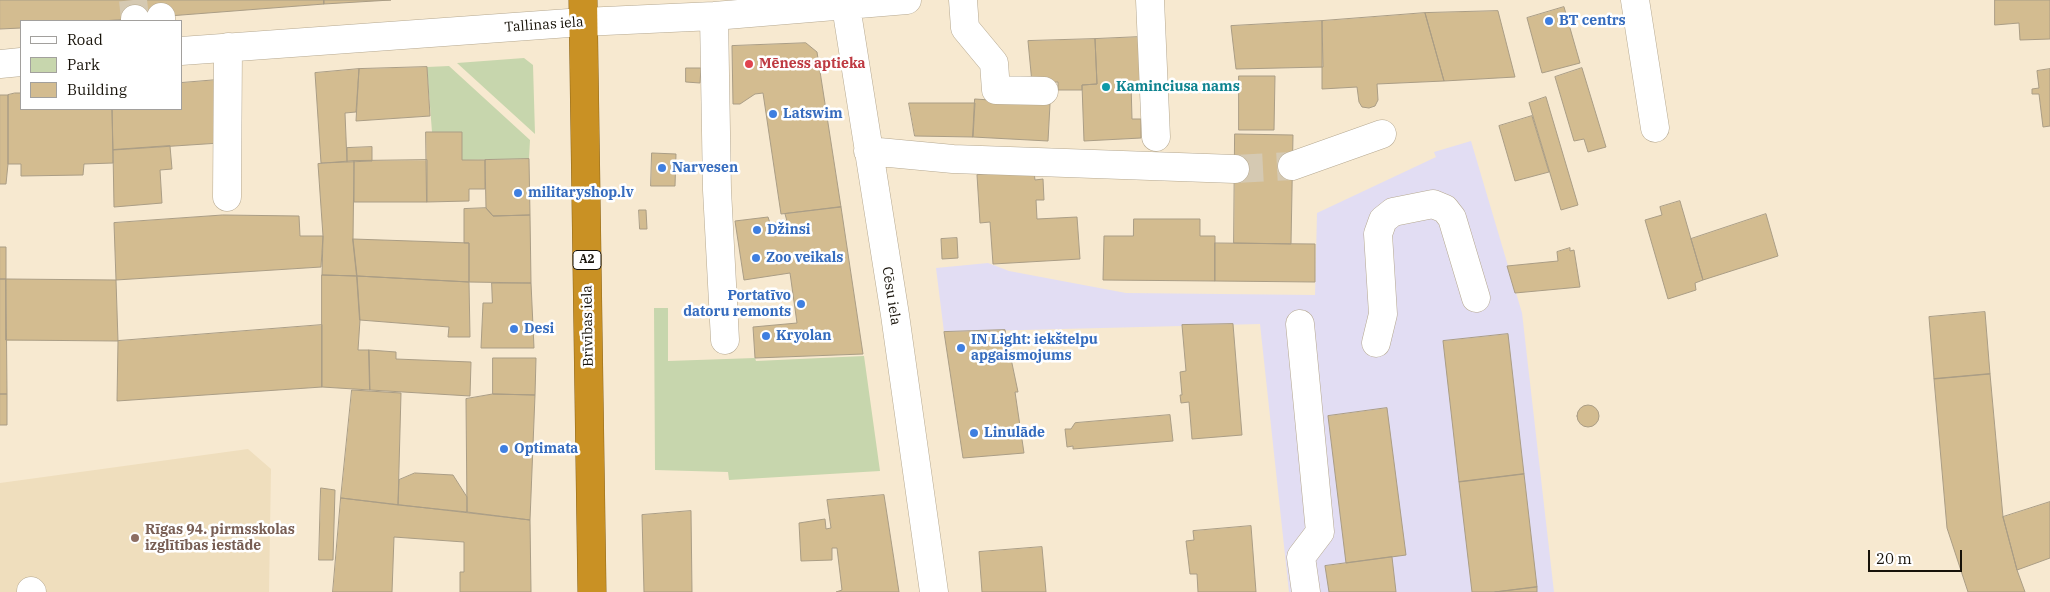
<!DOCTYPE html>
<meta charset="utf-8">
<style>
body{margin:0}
#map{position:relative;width:2050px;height:592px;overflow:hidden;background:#f7e9d0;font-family:"IBM Plex Serif",serif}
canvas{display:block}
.legend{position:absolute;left:20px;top:20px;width:162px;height:90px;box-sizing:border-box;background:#fff;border:1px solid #a2a09d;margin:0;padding:6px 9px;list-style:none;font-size:15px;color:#171209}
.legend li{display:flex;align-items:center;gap:10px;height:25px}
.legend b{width:25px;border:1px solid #a2a09d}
.scale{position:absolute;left:1868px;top:550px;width:94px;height:22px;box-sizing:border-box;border:2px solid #171209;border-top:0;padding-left:6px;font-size:15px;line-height:18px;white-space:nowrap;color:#171209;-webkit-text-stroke:4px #fff;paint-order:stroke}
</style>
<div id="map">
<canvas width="2050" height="592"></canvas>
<ul class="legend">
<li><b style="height:6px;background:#fff"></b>Road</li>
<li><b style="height:14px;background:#c7d6ad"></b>Park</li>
<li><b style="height:14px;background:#d3bc90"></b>Building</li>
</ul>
<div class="scale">20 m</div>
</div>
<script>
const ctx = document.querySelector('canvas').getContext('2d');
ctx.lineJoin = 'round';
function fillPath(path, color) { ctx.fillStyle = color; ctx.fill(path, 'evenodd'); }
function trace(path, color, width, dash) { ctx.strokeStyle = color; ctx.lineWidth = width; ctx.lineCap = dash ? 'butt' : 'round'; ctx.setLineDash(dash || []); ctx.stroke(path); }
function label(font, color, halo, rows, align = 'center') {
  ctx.font = font + ' "IBM Plex Serif",serif'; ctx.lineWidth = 5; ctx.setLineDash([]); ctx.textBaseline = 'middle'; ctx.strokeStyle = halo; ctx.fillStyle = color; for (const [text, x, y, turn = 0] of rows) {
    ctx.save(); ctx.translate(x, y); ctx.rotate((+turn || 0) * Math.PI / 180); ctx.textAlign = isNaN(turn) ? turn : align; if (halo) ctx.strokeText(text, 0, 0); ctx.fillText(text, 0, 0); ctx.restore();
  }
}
const commercial = new Path2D(`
 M1471 141 1522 313 1554 592H1289L1260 324 944 332 936 268 988 263 1009 271 1126 293 1315 295 1317 213 1436 157 1434 152Z`);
const built = new Path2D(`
 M248 449 271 469 269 592H0V483Z`);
const green = new Path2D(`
 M524 58 533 65 535 134 457 63Z
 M449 66 530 140 529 159 462 160V132H432L427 67Z
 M654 308H668V361L755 358 756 361 864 356 880 471 729 480 728 472 655 470Z`);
const building = new Path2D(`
 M0 0H142L143 18 102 21H21V28L0 29Z
 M142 0H324V4L143 18Z
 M324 0H391L324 4Z
 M1995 0H2050V39L2020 40 2019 23 1995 25Z
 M1564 7 1580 63 1542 73 1527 18Z
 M1498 11 1515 77 1444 81 1425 13Z
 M1425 13 1444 81 1377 84 1378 100 1375 106 1369 108 1362 107 1359 102 1357 87 1322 89V21Z
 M1322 21 1323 67 1236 69 1231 26Z
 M1140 37 1142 83H1131L1132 119H1141V138L1084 141 1082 85 1097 84 1095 39Z
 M1095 39 1097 84 1082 85V90H1058V82L1032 83 1028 41Z
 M806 43 817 52 841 207 781 214 763 93 755 94 740 104H733L732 46Z
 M427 67 430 116 356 121 359 69Z
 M686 68H701L700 83 686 82Z
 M1582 68 1606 147 1588 152 1584 139 1574 141 1555 77Z
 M359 69 356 112 345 113 347 162 321 163 315 73Z
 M2050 69V126L2043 127 2039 94H2032V89L2039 88 2037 71Z
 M1239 76H1275L1274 130H1239Z
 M217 80 220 143 113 150 112 109H181V83Z
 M15 93H21V109H112L113 163 84 164 83 175 21 176V164H8V95Z
 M0 95H8V164L6 184H0Z
 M1546 97 1578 205 1561 210 1529 103Z
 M975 99 1050 104 1048 141 973 137Z
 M909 103H975L973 137 915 136Z
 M1532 116 1549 172 1515 181 1499 126Z
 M426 132H462V160H485V189H469V201L427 202Z
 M1235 134 1293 135 1291 244 1234 243Z
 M170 146 172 169 160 170 162 203 114 207 113 150Z
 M372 147V161L347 162V148Z
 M652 153 676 154 675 186H651Z
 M529 159 530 215 493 216 486 208 485 160Z
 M427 160V202H354V161Z
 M354 161 353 239 357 276 322 275 323 236 318 164Z
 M1034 172 1035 180 1043 179 1044 200H1036L1037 219 1077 217 1080 259 993 264 990 222 980 223 977 175Z
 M1680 201 1703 280 1695 283 1696 290 1668 299 1645 220 1662 215 1660 207Z
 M841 207 863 354 755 358 753 327 797 323 790 273 744 280 735 221 768 217 770 223 787 221 785 214Z
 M486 208 493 216 530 215 531 283 469 282V243H464V209Z
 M639 210H646L647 229H640Z
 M1766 214 1778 256 1703 280 1691 239Z
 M223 215 299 216 300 236H323L321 267 116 280 114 223Z
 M1134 219H1200V236H1215V281L1103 280 1104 236H1133Z
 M957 238 958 258 942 259 941 239Z
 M353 239 469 243V282L357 276Z
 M1215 243 1315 244V282L1215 281Z
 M0 247H6V279H0Z
 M1570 248V251L1574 250 1580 287 1515 293 1507 266 1558 261 1557 252Z
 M322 275 357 276 360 320 358 350H369L370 390 322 387Z
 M357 276 469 282 470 337H448L449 327 360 320Z
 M0 279H6L7 394H0Z
 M6 279 116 280 118 341 6 340Z
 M492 283H531L534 348H481L483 303H492Z
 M1985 312 1990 374 1934 379 1929 317Z
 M1233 324 1242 435 1192 439 1189 402 1181 403 1180 395H1182L1180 372 1186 371 1182 325Z
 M322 325V387L117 401 118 341Z
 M1005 330 1018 392H1015L1024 453 963 458 944 332Z
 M1508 334 1524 474 1459 482 1443 341Z
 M369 350 396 352V359L471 362 470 396 370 390Z
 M493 358H536L535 395 493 394Z
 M1990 374 2003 517 2017 570 2025 592H1968L1947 528 1934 379Z
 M352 390 401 393 398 505 341 498Z
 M0 394H7V425H0Z
 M493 394 535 395 530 520 467 512 466 399Z
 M1577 416a11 11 0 1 1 22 0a11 11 0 1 1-22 0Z
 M1387 408 1406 555 1346 563 1328 416Z
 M1170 415 1173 441 1073 449V446L1067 447 1065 429H1071L1075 423Z
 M415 473 453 475 467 497V512L398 505 399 480Z
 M1524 474 1537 587 1495 592H1472L1459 482Z
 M321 488 335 490 333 560H319Z
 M884 495 899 592H836L842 590 837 548H832V560L801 561 799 523 825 519 826 529 831 528 827 500Z
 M341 498 530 520 531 592H460V572H464V542L394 537 392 592H333Z
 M2050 502V558L2017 570 2003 517Z
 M691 511 692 592H644L642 515Z
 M1251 526 1256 592H1198L1197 574H1190L1186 541 1194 540 1193 531Z
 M1042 547 1046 592H982L979 552Z
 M1392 557 1396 592H1329L1325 566Z
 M1537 587V592H1495Z`);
const minorTunnel = new Path2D(`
 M133 0 135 19
 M1235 169 1292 166`);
const minor = new Path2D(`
 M845 0 895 315 934 592
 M963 0 965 28 994 63 996 90 1044 91
 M1150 0 1156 137
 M1635 0 1655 128
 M714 16 717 190 725 340
 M161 17V21
 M135 19V21
 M181 51 583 22 714 16 907 0
 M0 64 21 62
 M868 151 953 159 1235 169
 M1292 166 1382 134
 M227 197 228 47
 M1300 324 1320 532 1301 557 1306 592
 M1376 343 1383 314 1378 234 1383 220 1393 212 1433 204 1445 209 1452 218 1476 298
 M31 591 32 592`);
const highway = new Path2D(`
 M583 0 592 592`);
const markers = [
 [1549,21,5,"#3f7fe0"],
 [749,64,5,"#e0444e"],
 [1106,87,5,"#0f9aa8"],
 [773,114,5,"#3f7fe0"],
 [662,168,5,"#3f7fe0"],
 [518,193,5,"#3f7fe0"],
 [757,230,5,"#3f7fe0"],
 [756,258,5,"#3f7fe0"],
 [801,304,5,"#3f7fe0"],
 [514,329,5,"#3f7fe0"],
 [766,336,5,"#3f7fe0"],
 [961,348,5,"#3f7fe0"],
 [974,433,5,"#3f7fe0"],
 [504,449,5,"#3f7fe0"],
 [135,538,5,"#8d6e63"]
];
const shields = [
 [587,260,28]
];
const shieldNames = [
 ["A2",587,260]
];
const shopNames = [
 ["BT centrs",1559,21],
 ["Latswim",783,114],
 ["Narvesen",672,168],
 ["militaryshop.lv",528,193],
 ["Džinsi",767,230],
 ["Zoo veikals",766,258],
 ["Portatīvo",791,296,"right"],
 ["datoru remonts",791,312,"right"],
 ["Desi",524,329],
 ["Kryolan",776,336],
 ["IN Light: iekštelpu",971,340],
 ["apgaismojums",971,356],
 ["Linulāde",984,433],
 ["Optimata",514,449]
];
const streetNames = [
 ["Tallinas iela",544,25,-4],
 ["Cēsu iela",891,296,81],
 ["Brīvības iela",588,326,-91]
];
const healthNames = [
 ["Mēness aptieka",759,64]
];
const cultureNames = [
 ["Kaminciusa nams",1116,87]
];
const educationNames = [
 ["Rīgas 94. pirmsskolas",145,530],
 ["izglītības iestāde",145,546]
];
fillPath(commercial, '#e2ddf3');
fillPath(built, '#efdebd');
fillPath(green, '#c7d6ad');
fillPath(building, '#d3bc90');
trace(building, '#aa9d85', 1);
trace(minorTunnel, '#d5c9b2', 28, [28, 14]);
trace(minor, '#b5a890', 29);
trace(highway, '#8b651b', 29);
trace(minor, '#fff', 28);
trace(highway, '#c99124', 28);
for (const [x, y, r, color] of markers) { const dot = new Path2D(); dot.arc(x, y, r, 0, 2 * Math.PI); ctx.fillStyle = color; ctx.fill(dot); trace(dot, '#fff', 2); }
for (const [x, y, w] of shields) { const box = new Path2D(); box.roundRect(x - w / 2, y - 9.5, w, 19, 4); ctx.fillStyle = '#fff'; ctx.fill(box); trace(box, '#171209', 1); }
label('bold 12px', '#171209', null, shieldNames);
label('bold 14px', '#366cbe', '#fff', shopNames, 'left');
label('14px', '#171209', '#fff', streetNames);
label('bold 14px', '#be3a42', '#fff', healthNames, 'left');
label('bold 14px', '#0d838f', '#fff', cultureNames, 'left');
label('bold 14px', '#785e54', '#fff', educationNames, 'left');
</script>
